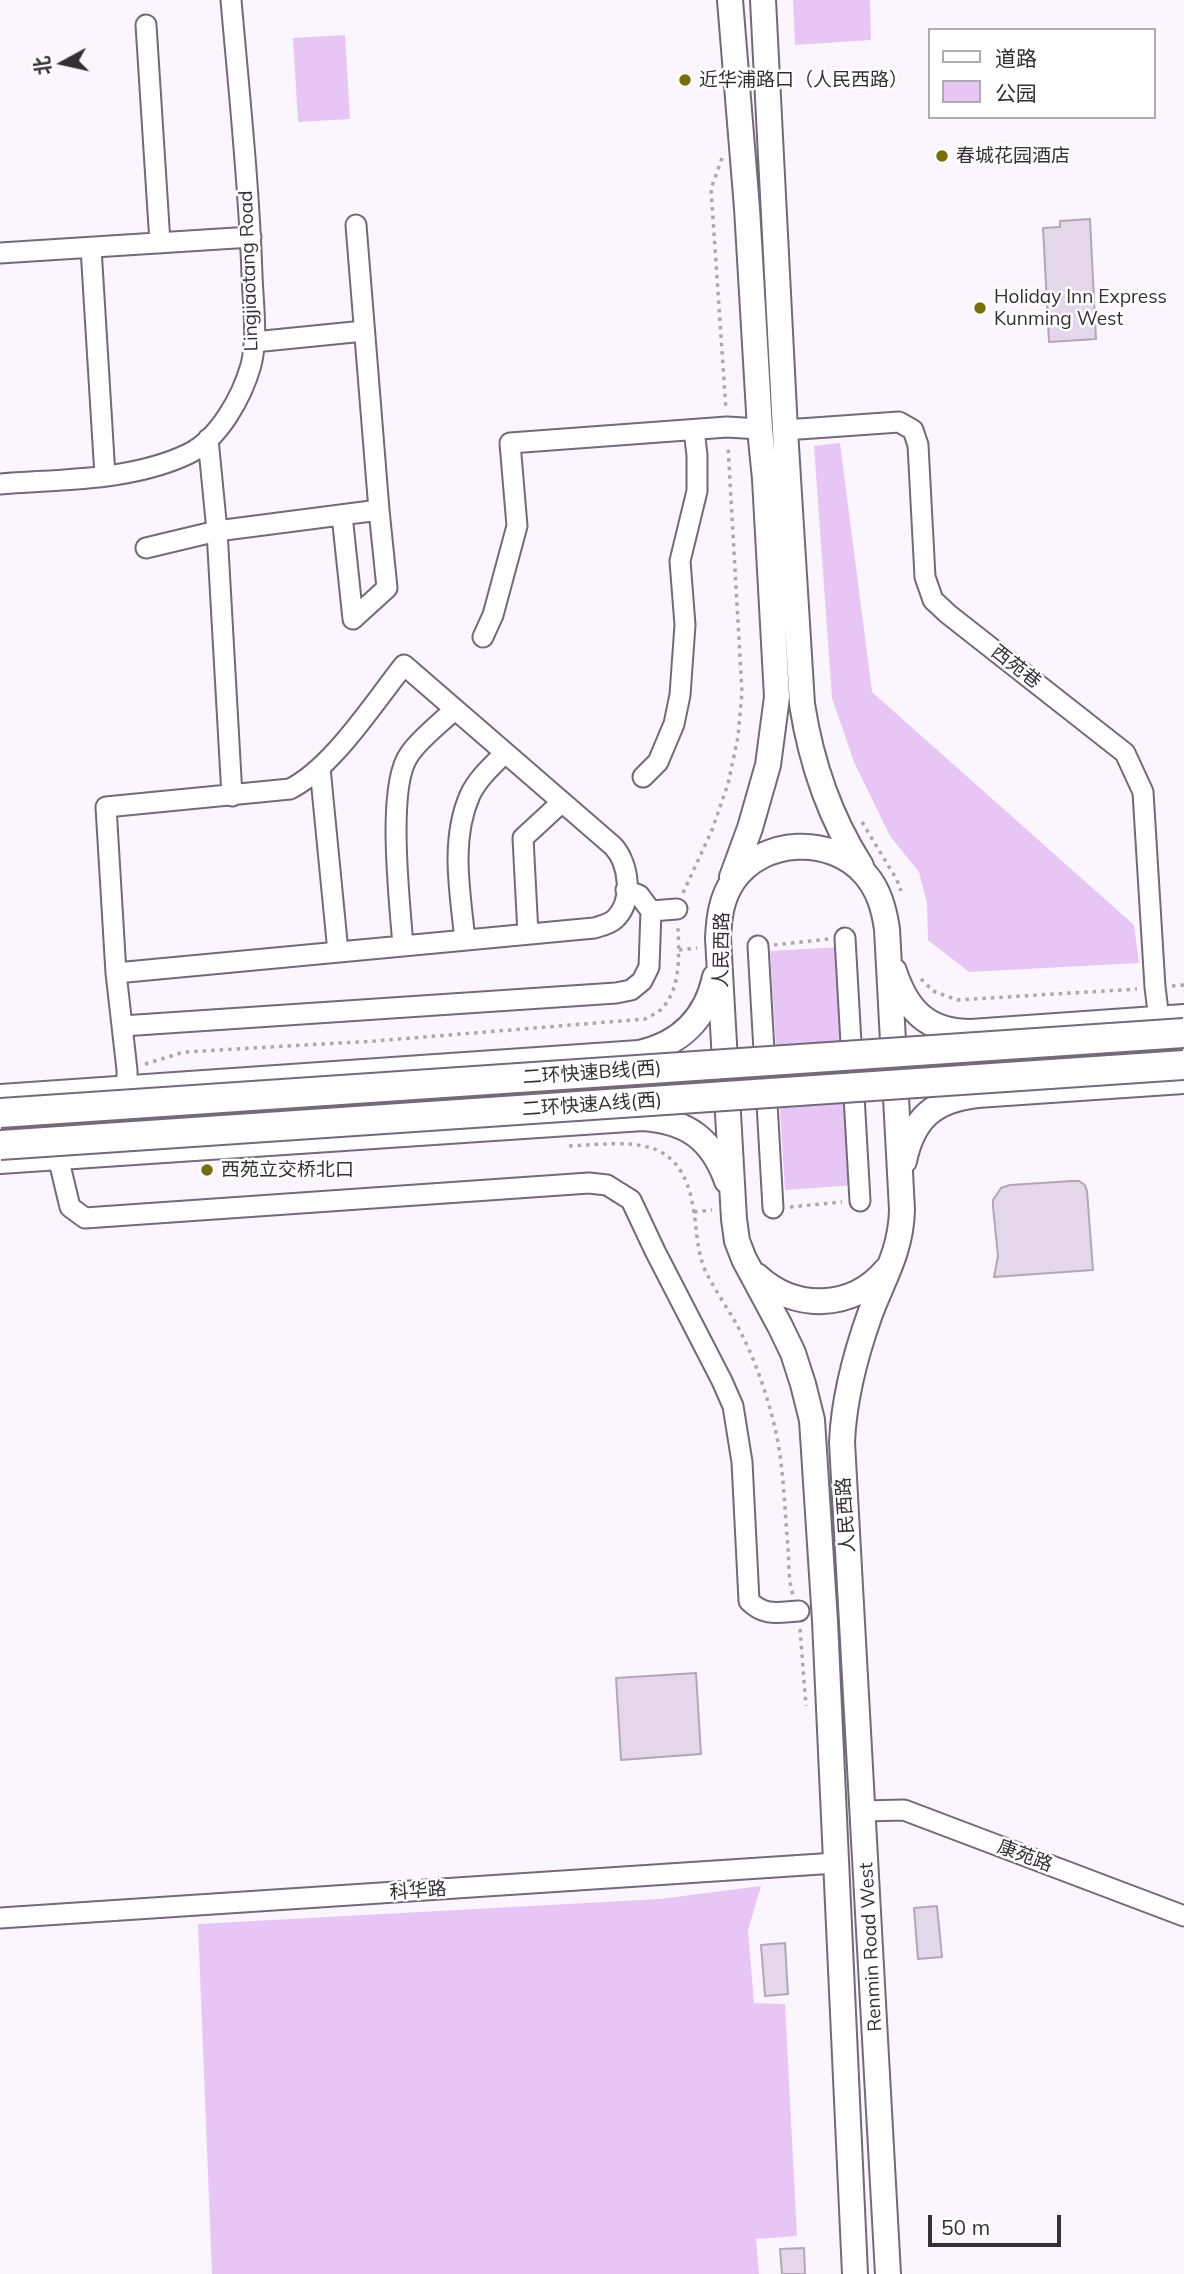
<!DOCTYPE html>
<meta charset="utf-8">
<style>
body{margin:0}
#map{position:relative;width:1184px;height:2274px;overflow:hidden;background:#fbf6fe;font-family:Mulish,"Noto Sans SC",sans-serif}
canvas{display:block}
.legend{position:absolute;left:928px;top:28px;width:228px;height:91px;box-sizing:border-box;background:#fff;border:2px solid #aeacaf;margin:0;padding:9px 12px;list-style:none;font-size:21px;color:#342f36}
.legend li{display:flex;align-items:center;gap:14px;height:35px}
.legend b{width:35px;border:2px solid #aeacaf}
.north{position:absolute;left:28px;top:28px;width:70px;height:70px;-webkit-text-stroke:5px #fff;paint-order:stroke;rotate:262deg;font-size:19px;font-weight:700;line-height:28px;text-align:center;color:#342f36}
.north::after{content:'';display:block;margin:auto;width:24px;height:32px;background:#342f36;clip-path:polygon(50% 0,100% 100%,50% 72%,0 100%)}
.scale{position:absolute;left:928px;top:2215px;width:133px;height:32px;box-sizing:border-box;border:4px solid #342f36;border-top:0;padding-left:9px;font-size:21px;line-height:24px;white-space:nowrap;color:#342f36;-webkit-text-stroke:5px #fff;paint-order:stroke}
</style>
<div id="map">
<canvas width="1184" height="2274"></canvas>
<ul class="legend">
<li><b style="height:9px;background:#fff"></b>道路</li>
<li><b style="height:19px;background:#e7c5f5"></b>公园</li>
</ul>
<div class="north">北</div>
<div class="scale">50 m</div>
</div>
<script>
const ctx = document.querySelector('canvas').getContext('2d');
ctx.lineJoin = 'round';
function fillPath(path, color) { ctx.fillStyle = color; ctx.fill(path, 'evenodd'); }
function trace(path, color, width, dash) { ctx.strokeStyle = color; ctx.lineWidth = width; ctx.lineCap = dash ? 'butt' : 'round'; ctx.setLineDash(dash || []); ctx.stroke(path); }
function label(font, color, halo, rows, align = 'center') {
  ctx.font = font + ' Mulish,"Noto Sans SC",sans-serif'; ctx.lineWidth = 5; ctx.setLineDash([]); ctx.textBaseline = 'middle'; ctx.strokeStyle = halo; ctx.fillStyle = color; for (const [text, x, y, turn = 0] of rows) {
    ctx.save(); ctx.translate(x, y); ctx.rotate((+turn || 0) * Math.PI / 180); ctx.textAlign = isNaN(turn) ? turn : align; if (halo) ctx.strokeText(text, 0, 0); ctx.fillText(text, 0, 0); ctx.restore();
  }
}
const green = new Path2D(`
 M793 0H870L871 40 795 45Z
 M345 35 350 119 298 122 293 38Z
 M840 443 872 692 1134 925 1139 963 969 972 928 940 927 903 919 872 890 836 854 762 832 698 814 446Z
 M841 947 857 1185 785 1190 770 951Z
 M761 1886 748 1930 754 2003 785 2004 797 2236 756 2239 759 2274H212L198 1924 660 1899Z`);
const building = new Path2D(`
 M1090 219 1096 339 1049 342 1043 228 1060 227V221Z
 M1072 1181H1079L1085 1185 1087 1191 1093 1270 994 1277 998 1256 993 1207V1200L1001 1188 1010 1185Z
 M696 1673 701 1754 621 1760 616 1678Z
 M937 1906 942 1957 918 1959 914 1908Z
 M785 1943 788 1994 765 1996 761 1945Z
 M804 2248 805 2274H782L780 2249Z`);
const path = new Path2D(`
 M722 158 711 189 726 410
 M862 822 897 880 901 891
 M683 893 712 830 728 784 738 737 742 692 728 446
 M774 945 829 939
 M679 950 697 948
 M921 979 933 991 957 1000 1137 989
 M1172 986 1184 985
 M145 1064 184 1052 375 1041 645 1019C652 1015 660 1012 664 1006 681 986 679 952 678 928
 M569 1146C633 1143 682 1132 694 1212 697 1232 697 1251 705 1270 714 1289 727 1307 737 1325 753 1355 765 1388 773 1420 784 1461 784 1505 788 1547 789 1562 788 1580 793 1595
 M790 1207 842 1202
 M694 1212 712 1210
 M800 1629 806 1706`);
const minor = new Path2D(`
 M146 25 160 243
 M91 248 105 476
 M0 253 251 237
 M254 342 364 331
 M785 430 899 422 913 430 918 445 925 577 933 600 948 614 1125 753 1143 792 1155 987 1159 1019
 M208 439 217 531 379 510 356 225
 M0 484C62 479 131 481 188 454 219 439 242 397 251 365 258 337 253 304 252 275 249 184 239 92 231 0
 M342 515 353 619 387 588 379 510
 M146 548 217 531 232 796
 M483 637 493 615 517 526 510 443 727 427 760 429
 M320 768 338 952
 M643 777 658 762 674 724 680 695 685 625 680 561 697 491V455L694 430
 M651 911 677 909
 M528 934 523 838 562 802
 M845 938 860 1201
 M465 940C460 892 450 840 470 795 478 778 493 765 505 753
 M403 946C400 904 386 787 409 755 419 739 441 723 455 709
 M758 946 773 1208
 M116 973 594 928C601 926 610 924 615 919 634 901 629 863 613 846L404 665C373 704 333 767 290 789L106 807 116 973 127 1070V1088
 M122 1026 616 993 631 990 642 981 649 967 651 911 639 895 626 890
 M58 1157 70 1207 85 1218 589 1183 607 1185 631 1200 655 1251 722 1381 733 1406 742 1462 749 1601C765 1617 779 1612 799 1611
 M863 1811 904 1810 1184 1916
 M0 1918 836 1863`);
const major = new Path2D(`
 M730 0 747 208 760 429 765 479 777 697 768 765 750 828 732 877
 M763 0 785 430 802 704C811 762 829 816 861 866
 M894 971C907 1011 928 1032 971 1032L1184 1017
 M0 1097 639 1053C680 1044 706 1019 715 977
 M0 1161 643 1118C687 1121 712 1139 727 1181
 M904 1161C913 1118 934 1100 977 1095L1184 1081
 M757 1276C795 1311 852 1310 886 1270
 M855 2274 825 1621 812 1420 803 1384 793 1353 780 1326 744 1259 737 1241 734 1219 718 938C719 918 721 899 733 881 762 838 831 835 865 874 879 890 884 909 887 929L902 1210C901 1251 884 1277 870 1314 855 1356 844 1397 842 1442L888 2274`);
const highwayBridge = new Path2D(`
 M0 1113 1184 1033
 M0 1145 1184 1065`);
const markers = [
 [685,80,7,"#756f0e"],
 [942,156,7,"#756f0e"],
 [980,308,7,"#756f0e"],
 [207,1170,7,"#756f0e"]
];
const poiNames = [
 ["近华浦路口（人民西路）",699,80],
 ["春城花园酒店",956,156],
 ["Holiday Inn Express",994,297],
 ["Kunming West",994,319],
 ["西苑立交桥北口",221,1170]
];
const streetNames = [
 ["Lingjiaotang Road",249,271,-92],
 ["西苑巷",1016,667,38],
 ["人民西路",722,950,-89],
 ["二环快速B线(西)",592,1073,-4],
 ["二环快速A线(西)",592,1105,-4],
 ["人民西路",846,1515,-94],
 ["康苑路",1025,1856,21],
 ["科华路",418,1891,-4],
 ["Renmin Road West",871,1947,-93]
];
fillPath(green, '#e7c5f5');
fillPath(building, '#e3d7e9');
trace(building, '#b2a6b8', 2);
trace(minor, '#746979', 23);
trace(major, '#746979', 28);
trace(path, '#aca7af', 3.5, [3.5, 5]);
trace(minor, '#fff', 19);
trace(major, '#fff', 24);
trace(highwayBridge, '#746979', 32, []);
trace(highwayBridge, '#fff', 28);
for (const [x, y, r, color] of markers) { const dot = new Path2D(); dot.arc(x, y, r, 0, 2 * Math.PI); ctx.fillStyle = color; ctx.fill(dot); trace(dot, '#fff', 2.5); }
label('19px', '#342f36', '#fff', poiNames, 'left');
label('19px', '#342f36', '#fff', streetNames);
</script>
